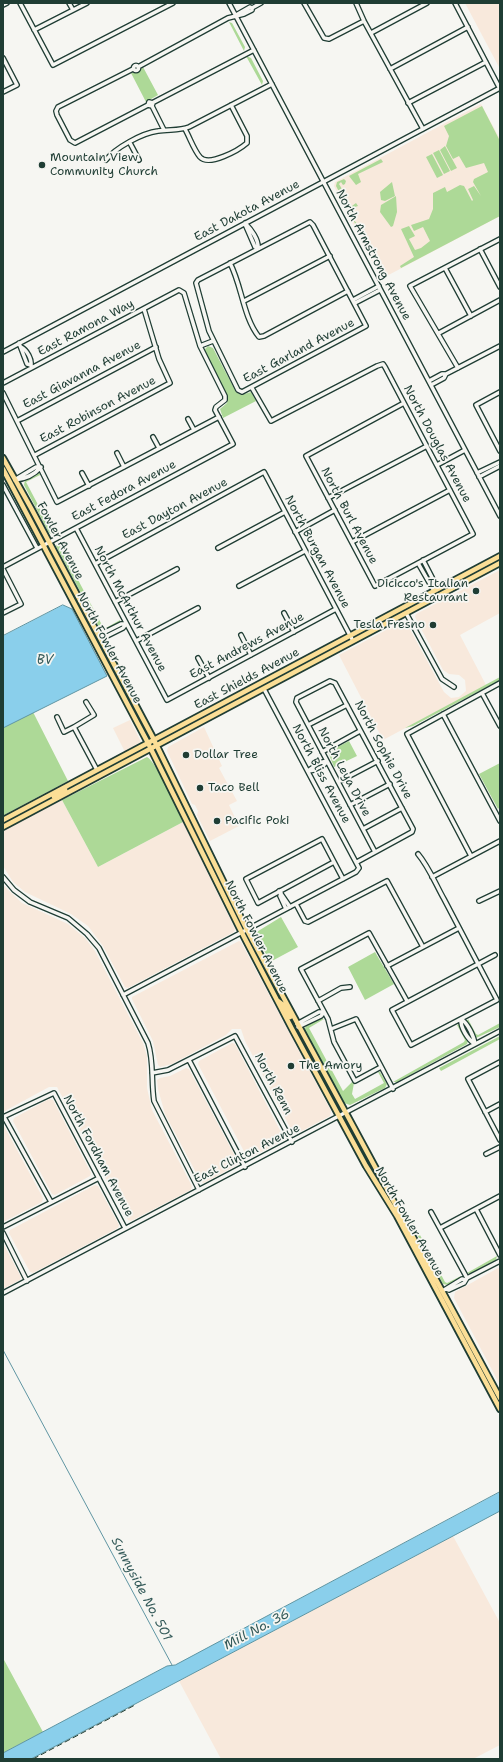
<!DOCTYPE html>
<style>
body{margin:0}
#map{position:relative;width:503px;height:1762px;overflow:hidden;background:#f6f6f2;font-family:"Shantell Sans",sans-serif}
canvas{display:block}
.frame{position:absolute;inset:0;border:4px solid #1f3d34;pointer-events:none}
</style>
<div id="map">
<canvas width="503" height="1762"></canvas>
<div class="frame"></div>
</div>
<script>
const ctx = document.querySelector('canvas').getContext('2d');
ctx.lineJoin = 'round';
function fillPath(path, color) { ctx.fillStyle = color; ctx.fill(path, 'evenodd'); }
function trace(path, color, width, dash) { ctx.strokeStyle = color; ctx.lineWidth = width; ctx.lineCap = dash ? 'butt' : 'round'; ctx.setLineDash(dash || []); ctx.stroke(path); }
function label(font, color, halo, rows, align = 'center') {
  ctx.font = font + ' "Shantell Sans",sans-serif'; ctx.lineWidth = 3.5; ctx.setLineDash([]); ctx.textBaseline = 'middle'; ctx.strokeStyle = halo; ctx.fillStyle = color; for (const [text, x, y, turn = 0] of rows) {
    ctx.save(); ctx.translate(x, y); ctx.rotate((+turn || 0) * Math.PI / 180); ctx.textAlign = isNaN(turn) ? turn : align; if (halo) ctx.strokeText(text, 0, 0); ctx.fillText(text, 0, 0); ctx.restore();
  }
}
const built = new Path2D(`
 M465 3H500V69Z
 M481 104 500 139V216L381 279 353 224 334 186 335 182Z
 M500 570V613L460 635 486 685 383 740 339 655 403 621 406 622 444 692 451 698 459 697 466 691 465 680 459 675 449 674 443 670 415 617 416 614Z
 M130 720 141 742 125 752 113 728Z
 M204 727 222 766 219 768 237 801 229 805 239 826 210 841 197 815 198 811 195 805 192 804 167 751 168 747Z
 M62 800 98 867 183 822 235 929 234 932 128 988 125 987 103 946 88 926 71 914 25 892 13 882 3 866V831Z
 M3 885 22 903 68 924 85 938 95 951 143 1043 147 1056V1088L152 1110 192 1186 191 1190 131 1221 128 1220 57 1087H49L3 1112Z
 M239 941 241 942 331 1111 330 1116 296 1134 293 1133 245 1041 241 1029H232L226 1035 172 1064 160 1067 158 1065 153 1041 132 999V997Z
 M232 1043 235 1044 284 1138V1140L250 1158 247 1157 198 1064 199 1061Z
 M186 1068 189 1069 238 1162 237 1165 204 1183 201 1182 165 1114 158 1089 157 1080 160 1078 170 1076Z
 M49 1099 53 1100 91 1173 90 1176 55 1195 52 1194 13 1121 14 1118Z
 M3 1124 43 1198 42 1202 5 1221 3 1220Z
 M95 1185 98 1186 119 1225 118 1228 33 1273 30 1272 9 1233 10 1230Z
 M3 1243 21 1277 20 1280 3 1289Z
 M500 1267V1385L454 1298 455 1292Z
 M453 1536 500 1623V1745L473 1759H221L179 1681Z`);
const green = new Path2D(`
 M229 22 232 23 245 47 244 51Z
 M246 56 251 58 263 81 262 85Z
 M143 67 158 95 146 102 131 73 138 72Z
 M482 106 500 141V216L401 268 400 266 414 257 401 229 409 226 415 236 409 239 415 250 421 248 430 241 423 227 414 231 411 225 429 219 433 209V193L445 187 447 192 460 185 464 186 472 201 473 200 468 189 474 186 481 196 473 182 474 179 488 172 484 163 466 168 459 156 453 159 446 146 449 136 444 126Z
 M445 146 457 168 451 171 440 150Z
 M439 150 450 171 444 174 433 153Z
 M432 154 443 175 437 178 426 157Z
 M381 159 383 162 358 174 361 182 356 185 349 176Z
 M344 179 346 181 345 184 343 185 341 182 339 184 345 194 347 207 336 186 337 182Z
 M392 182 395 196 385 201 381 200 380 192Z
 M396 196 397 212 393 226 391 227 380 212 381 205Z
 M356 203 358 206 352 208C350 216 355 223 361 227V236L348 209Z
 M208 346 213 348 236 392 241 395 251 392 256 401 223 418 220 409 227 403 228 397 205 351V349Z
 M39 473 42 474 26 482 54 535 49 533 24 485 25 480Z
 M58 542 103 627 106 628 120 620V622L104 630 100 629 56 546Z
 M500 677V680L413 726 405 728Z
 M33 712 68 781 4 815 3 728Z
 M349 741 357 756 334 767 328 752Z
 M147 757C156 761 178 811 183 822L98 867 62 800Z
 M500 763V807L498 809 479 774Z
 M281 917 298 947 270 962 255 933Z
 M375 952 394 984 365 1000 348 967Z
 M321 1018 324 1019 309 1028 343 1091 352 1082 354 1083 352 1094 355 1099 384 1083 378 1072H380L387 1084 385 1088 350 1105 344 1103 304 1030 306 1026Z
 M468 1019 476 1034 478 1035 500 1023V1027L476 1038 467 1021Z
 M459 1024 468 1041 467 1044 397 1082H393L464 1042 465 1040 457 1025Z
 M500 1036V1039L441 1071 439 1068Z
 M412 1220 445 1282 447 1283 461 1276 459 1279 448 1285 443 1284 410 1221Z
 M497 1256 496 1260 470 1274 467 1273Z
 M3 1658 43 1732 3 1753Z`);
const water = new Path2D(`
 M63 605 72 609 107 676 3 728V636Z
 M500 1492V1511L453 1536 31 1759H3V1753L167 1666 175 1665Z`);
const stream = new Path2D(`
 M3 1350 172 1665`);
const minor = new Path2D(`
 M20 3 53 65 173 3
 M69 3 73 10
 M229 3 500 516
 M304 3 324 38 329 39 364 21
 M356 3 364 21 423 129
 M455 3 500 89
 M3 5 7 3
 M236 15 250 7 252 8 261 3
 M34 30 87 3
 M371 33 427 3
 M3 58 17 85 3 92
 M133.5 68a2.5 2.5 0 1 1 5 0a2.5 2.5 0 1 1-5 0Z
 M138 67 228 18 244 14 252 10V8
 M133 69 58 107 56 111 57 115 70 140 75 143 148 105
 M390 69 468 27
 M152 103 254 50
 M408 103 486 62
 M152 106 153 103 149 102 148 105 152 106 164 130
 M185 129C190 138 194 150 200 157 209 167 239 150 247 143V136L231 105
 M130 143 139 160
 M106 160C115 148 142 133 158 131 169 129 179 131 189 127L272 84
 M310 222 313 225 366 326 242 392 238 390 209 331 196 283 198 280Z
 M245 223C251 229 259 240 258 248
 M245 224 255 247 258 248
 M480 249 500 287
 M230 263C242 286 243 317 259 337L264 336 348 291
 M445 268 471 316
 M353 300 379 286
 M244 301 330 256
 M355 303 380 290
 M439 333 500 300
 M19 343 27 364 31 365
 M200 346 213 341
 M21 347C27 350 32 359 31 366
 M3 352 500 88
 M458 368 410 286 500 239
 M429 381 442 374H446L500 346
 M3 383 179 290 184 293 200 346 225 396V400L216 407 215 410 233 444 3 567
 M431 385 444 378 446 374
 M252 388 271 421 377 366 383 364 385 367 473 534 375 586 306 456 404 403
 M500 392 476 405 500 451
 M3 393 57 502 219 417
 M188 419 194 430
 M17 421 156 347
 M153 437 159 448
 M117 453 124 467
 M35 455 170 383 159 359 144 309
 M437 465 465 450
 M82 473 89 486
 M477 473 500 462
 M479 477 500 466
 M16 479 36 467H41
 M15 480C25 479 35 474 41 467
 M3 485 37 548
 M328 498 427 446
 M76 528 167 700 336 609
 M295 532 335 510
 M352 542 450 490
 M218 548 285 512
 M423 560 438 589
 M418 563 434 591
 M95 564 264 472 353 641
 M3 569 21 604 3 613
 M239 586 305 551
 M115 602 177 569
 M284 613 294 632
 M406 613 442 679 454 687
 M99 635 121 624H126
 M241 635 251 655
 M101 639 123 628 126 624
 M136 641 198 608
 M198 658 209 678
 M482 693 500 726
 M443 714 500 821
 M57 717 64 732 74 727 97 770
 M308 725 347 705
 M74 727 94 715 86 702
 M322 752 360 731
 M308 771C314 771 324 767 327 761
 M308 771 319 763 327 761
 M338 782 378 761
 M350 805 390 784
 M363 829 402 808
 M418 854C429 867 436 885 444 899 462 933 479 966 497 1000L411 1045 392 1010 495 955
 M471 856 407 734 500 683
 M334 862 258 903 246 879 322 839 343 879
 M357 862 412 832 413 829 335 683 330 681 297 698 296 702 375 852
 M3 877 14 890 30 902 68 918 87 934 99 948 148 1043C154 1061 151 1081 154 1101L199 1190
 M432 877 500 841
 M279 891 290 907
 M281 893 280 896 286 909
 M479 901 500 891
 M296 904 305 921 308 922 387 881 423 947
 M387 966 459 928
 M123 995 356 872 359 868 264 689
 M318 1001 341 988 350 987
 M461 1019C460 1027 468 1040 475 1044
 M461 1019C468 1023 474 1037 475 1044
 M297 1024 319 1012H324
 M298 1027 321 1016 324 1012
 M331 1029 356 1019 393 1089
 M189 1060 245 1167
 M500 1062 468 1079 500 1140
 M381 1067 355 1081 334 1042 328 1019 301 969 369 933 407 1001
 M152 1073 168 1070 235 1036 292 1142
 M485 1112 500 1104
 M3 1117 54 1093 125 1228
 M4 1117 51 1202
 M486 1154 500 1147
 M476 1209 500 1255
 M431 1212 467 1278
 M3 1227 99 1178
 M440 1228 500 1196
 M3 1233 27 1281
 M446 1289 449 1290 464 1283 467 1278 500 1261
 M444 1290 462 1279 465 1280
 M3 1293 500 1031`);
const major = new Path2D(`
 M3 458 31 508 152 736 247 930 500 1398
 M3 469 148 743 242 933 292 1029 366 1166 397 1216 500 1409
 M54 797 65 791V788
 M3 820 500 556
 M3 827 500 563
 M278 1001 282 1004 290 1017`);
const rail = new Path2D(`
 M33 1759 135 1705`);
const markers = [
 [42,165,4,"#1f3d34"],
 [476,591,4,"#1f3d34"],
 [433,625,4,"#1f3d34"],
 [186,755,4,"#1f3d34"],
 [200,788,4,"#1f3d34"],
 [217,821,4,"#1f3d34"],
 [291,1066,4,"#1f3d34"]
];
const poiNames = [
 ["Mountain View",50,158],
 ["Community Church",50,172],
 ["Dicicco's Italian",468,584,"right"],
 ["Restaurant",468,598,"right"],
 ["Tesla Fresno",425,625,"right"],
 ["Dollar Tree",194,755],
 ["Taco Bell",208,788],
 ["Pacific Poki",225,821],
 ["The Amory",299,1066]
];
const streetNames = [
 ["East Dakota Avenue",247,211,-28],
 ["North Armstrong Avenue",373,255,62],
 ["East Ramona Way",86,328,-28],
 ["East Garland Avenue",299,351,-28],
 ["East Giavanna Avenue",82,375,-28],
 ["East Robinson Avenue",98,410,-28],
 ["North Douglas Avenue",437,444,62],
 ["East Fedora Avenue",124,491,-28],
 ["East Dayton Avenue",175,509,-28],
 ["North Burl Avenue",349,516,62],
 ["Fowler Avenue",60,541,62],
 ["North Burgan Avenue",317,552,62],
 ["North McArthur Avenue",130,609,62],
 ["East Andrews Avenue",247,646,-28],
 ["North Fowler Avenue",109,648,62],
 ["East Shields Avenue",247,679,-28],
 ["North Sophie Drive",383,750,62],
 ["North Leya Drive",344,772,62],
 ["North Bliss Avenue",321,774,62],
 ["North Fowler Avenue",256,937,63],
 ["North Renn",273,1084,62],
 ["East Clinton Avenue",247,1154,-27],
 ["North Fordham Avenue",98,1156,62],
 ["North Fowler Avenue",409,1222,60]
];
const waterNames = [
 ["BV",45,661],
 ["Sunnyside No. 501",141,1589,62],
 ["Mill No. 36",257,1630,-28]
];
fillPath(built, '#f8e9dc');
fillPath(green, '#add997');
fillPath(water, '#8acfeb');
trace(water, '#5f95a2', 1);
trace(stream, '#5f95a2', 1);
trace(minor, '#1f3d34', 6);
trace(major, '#1f3d34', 8);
trace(minor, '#f6f6f2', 3.5);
trace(major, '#fbde96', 4.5);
trace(rail, '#1f3d34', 1, [6, 3]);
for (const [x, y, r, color] of markers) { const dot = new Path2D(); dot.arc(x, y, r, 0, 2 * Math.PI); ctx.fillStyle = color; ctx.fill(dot); trace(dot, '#f6f6f2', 1.5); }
label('12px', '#1f3d34', '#f6f6f2', poiNames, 'left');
label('12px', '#1f3d34', '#f6f6f2', streetNames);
label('italic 13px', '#345a59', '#f6f6f2', waterNames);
</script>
